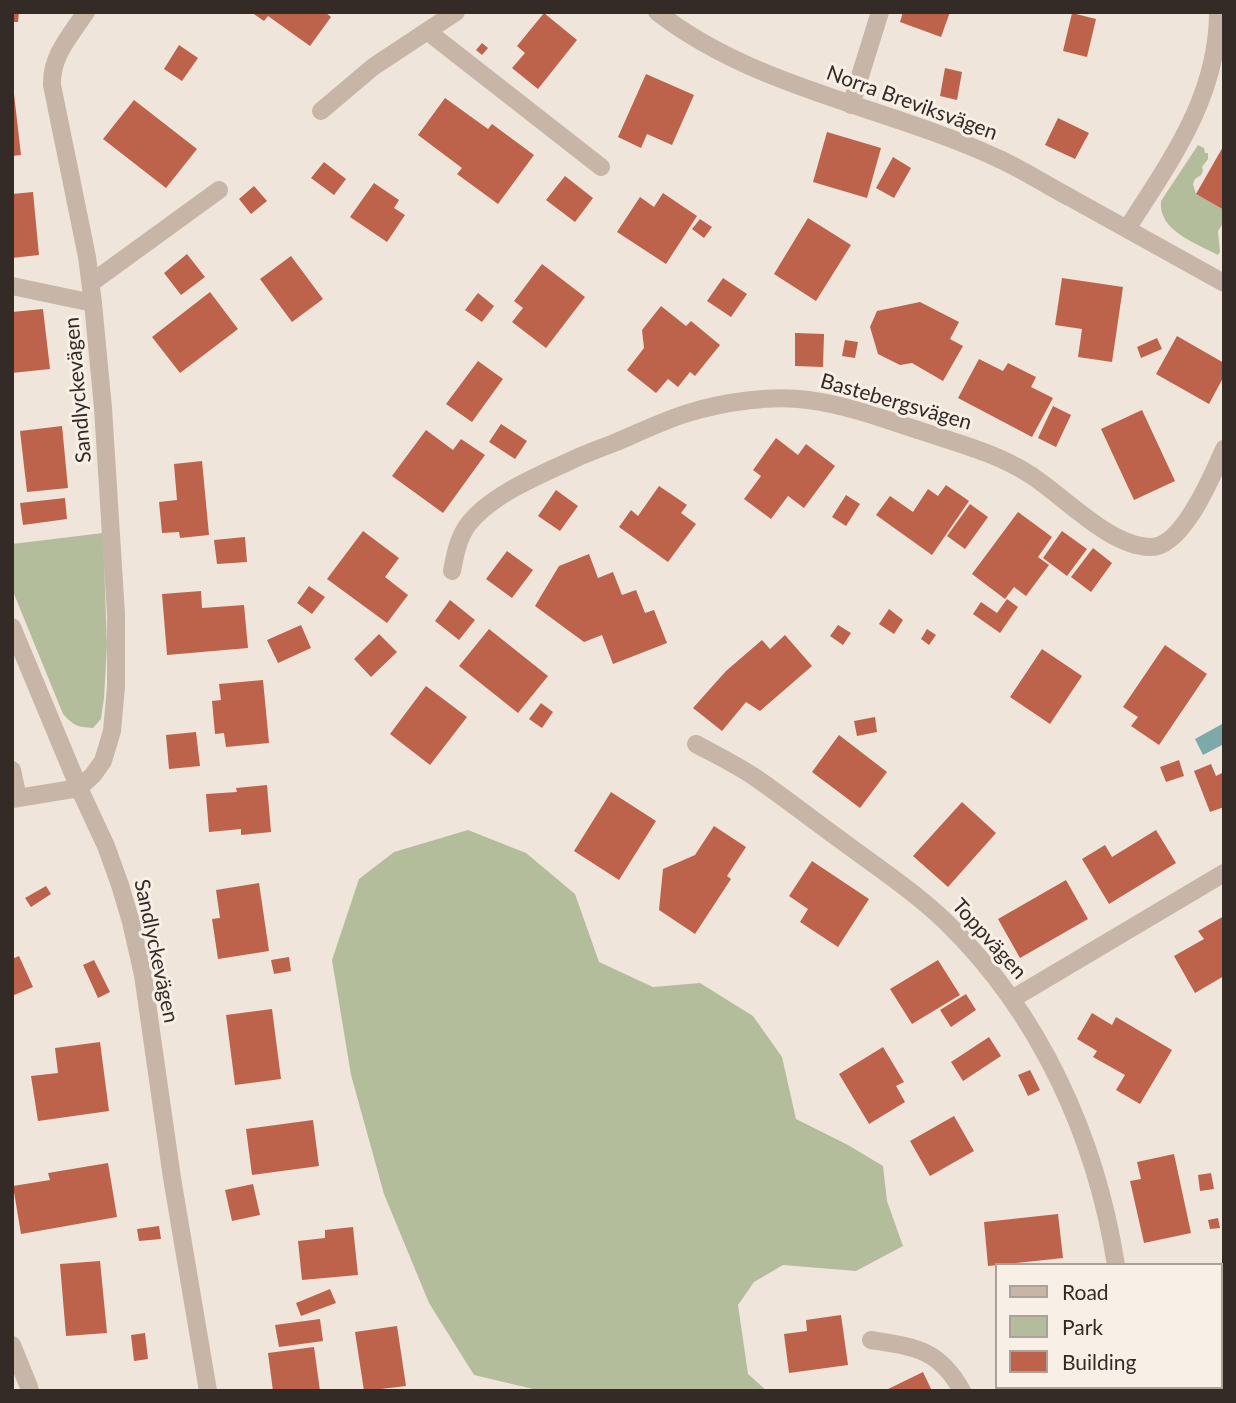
<!DOCTYPE html>
<meta charset="utf-8">
<style>
body{margin:0}
#map{position:relative;width:1236px;height:1403px;overflow:hidden;background:#f0e5db;font-family:Lato,sans-serif}
canvas{display:block}
.frame{position:absolute;inset:0;border:14px solid #342b27;pointer-events:none}
.legend{position:absolute;left:995px;top:1263px;width:228px;height:126px;box-sizing:border-box;background:#f8efe6;border:2px solid #aaa19a;margin:0;padding:9px 12px;list-style:none;font-size:21px;color:#342b27}
.legend li{display:flex;align-items:center;gap:14px;height:35px}
.legend b{width:35px;border:2px solid #aaa19a}
</style>
<div id="map">
<canvas width="1236" height="1403"></canvas>
<div class="frame"></div>
<ul class="legend">
<li><b style="height:9px;background:#c7b5a7"></b>Road</li>
<li><b style="height:19px;background:#b3bd9c"></b>Park</li>
<li><b style="height:19px;background:#bd624b"></b>Building</li>
</ul>
</div>
<script>
const ctx = document.querySelector('canvas').getContext('2d');
ctx.lineJoin = 'round';
function fillPath(path, color) { ctx.fillStyle = color; ctx.fill(path, 'evenodd'); }
function trace(path, color, width, dash) { ctx.strokeStyle = color; ctx.lineWidth = width; ctx.lineCap = dash ? 'butt' : 'round'; ctx.setLineDash(dash || []); ctx.stroke(path); }
function label(font, color, halo, rows, align = 'center') {
  ctx.font = font + ' Lato,sans-serif'; ctx.lineWidth = 6; ctx.setLineDash([]); ctx.textBaseline = 'middle'; ctx.strokeStyle = halo; ctx.fillStyle = color; for (const [text, x, y, turn = 0] of rows) {
    ctx.save(); ctx.translate(x, y); ctx.rotate((+turn || 0) * Math.PI / 180); ctx.textAlign = isNaN(turn) ? turn : align; if (halo) ctx.strokeText(text, 0, 0); ctx.fillText(text, 0, 0); ctx.restore();
  }
}
const green = new Path2D(`
 M1198 145 1204 148 1205 153H1208V159L1202 167 1203 171 1201 175 1195 179 1193 184 1196 194 1224 210V222L1218 231 1220 252 1218 255C1196 243 1158 231 1161 201Z
 M103 533 107 646 104 698 101 719 93 728C77 727 74 726 63 714L12 589V544Z
 M468 830 526 853 575 894 599 962 653 987 700 983 753 1016 782 1057 796 1119 848 1145 883 1166 887 1201 903 1246 856 1271 783 1265 754 1282 738 1305 748 1374 767 1391H567L533 1389 474 1375 429 1303 384 1194 351 1075 332 960 359 879 394 852Z`);
const water = new Path2D(`
 M1224 723V744L1203 755 1195 739Z`);
const building = new Path2D(`
 M12 12H19L18 22H12Z
 M251 12H325L331 17 310 46 268 16 264 21Z
 M903 12H950L941 37 900 22Z
 M544 13 577 40 538 89 512 68 525 53 517 46Z
 M1072 13 1096 19 1087 57 1063 51Z
 M482 43 488 48 482 55 476 50Z
 M179 45 198 58 182 81 164 69Z
 M945 68 962 72 957 100 940 96Z
 M646 74 694 95 672 145 647 134 641 148 618 137Z
 M12 94H14L21 155 12 156Z
 M445 98 488 129 492 124 534 155 498 204 457 174 462 168 418 135Z
 M134 100 197 149 166 188 103 139Z
 M1058 118 1089 133 1075 159 1045 145Z
 M827 132 881 148 867 198 813 182Z
 M1224 145V210L1196 194Z
 M893 157 911 168 894 198 876 188Z
 M324 162 346 179 334 195 311 178Z
 M565 176 593 198 575 222 546 200Z
 M374 183 399 200 394 208 405 215 387 242 350 217Z
 M254 186 267 201 251 214 239 199Z
 M33 192 39 255 12 258V194Z
 M663 193 697 216 666 264 617 232 640 197 654 207Z
 M808 218 851 245 816 301 774 274Z
 M700 219 712 227 704 238 692 229Z
 M187 254 205 277 181 295 164 273Z
 M291 256 323 299 292 322 260 279Z
 M542 264 585 297 546 348 512 322 523 308 514 301Z
 M723 278 747 294 731 317 707 301Z
 M1062 278 1123 287 1112 362 1078 357 1082 329 1055 325Z
 M210 292 238 329 180 373 152 337Z
 M478 293 494 306 482 322 465 310Z
 M920 302 959 322 950 339 963 346 943 381 912 363 900 365 878 354 870 327 877 311Z
 M661 306 686 326 691 321 720 345 695 376 690 372 678 387 668 379 656 393 627 370 644 348 642 330Z
 M43 309 50 369 12 373V312Z
 M795 333 824 334 823 367 795 366Z
 M1177 336 1224 363V376L1209 404 1156 374Z
 M1157 338 1162 349 1141 358 1137 347Z
 M845 340 858 342 855 358 842 356Z
 M979 359 1003 371 1008 363 1036 377 1031 387 1053 398 1032 437 958 398Z
 M478 361 503 379 472 422 446 404Z
 M1053 406 1071 415 1056 447 1038 438Z
 M1142 410 1175 481 1134 500 1101 429Z
 M501 424 527 441 515 459 489 442Z
 M62 426 68 488 27 492 20 431Z
 M426 430 453 450 461 439 485 455 443 513 392 476Z
 M776 438 798 455 806 444 835 466 804 508 788 496 771 519 744 499 761 476 753 470Z
 M202 461 209 535 180 538 179 532 162 533 159 502 177 500 174 464Z
 M946 485 969 501 932 555 876 515 890 496 913 512 928 489 938 496Z
 M659 486 687 505 681 513 696 524 668 562 619 527 631 510 638 516Z
 M556 490 578 506 560 531 538 516Z
 M846 495 860 504 846 526 832 517Z
 M65 498 67 519 23 525 20 503Z
 M970 504 988 517 965 549 947 536Z
 M1018 512 1052 537 1038 557 1049 565 1026 596 1014 587 1005 599 972 574Z
 M363 531 399 558 385 577 408 595 387 623 327 579Z
 M1062 531 1087 549 1067 576 1043 558Z
 M245 537 247 562 217 564 214 540Z
 M1093 548 1112 563 1091 592 1071 577Z
 M507 551 533 570 512 598 486 579Z
 M589 554 598 578 613 572 622 595 636 590 645 613 654 610 667 643 613 664 602 635 584 642 535 606 559 566Z
 M309 586 325 597 312 614 297 603Z
 M201 591 202 608 244 605 248 648 167 655 162 594Z
 M1007 599 1018 607 1000 633 973 614 981 602 997 613Z
 M450 600 475 620 459 640 435 621Z
 M889 609 903 620 894 634 879 624Z
 M301 625 311 648 278 663 267 640Z
 M838 625 851 633 843 645 830 636Z
 M489 629 548 676 518 713 459 666Z
 M927 629 936 635 929 645 921 639Z
 M379 634 397 652 371 677 354 659Z
 M785 635 812 666 760 711 746 702 722 731 693 708 726 671 762 640 770 649Z
 M1165 645 1207 674 1159 745 1131 726 1138 717 1123 707Z
 M1042 649 1082 676 1050 724 1010 697Z
 M263 680 269 743 226 747 224 733 215 734 212 701 221 700 219 684Z
 M426 686 467 717 430 765 390 734Z
 M541 703 553 712 542 728 529 719Z
 M875 717 877 732 857 736 854 721Z
 M196 732 200 766 169 769 166 735Z
 M839 735 887 772 860 808 812 772Z
 M1179 760 1184 776 1166 782 1160 767Z
 M1211 764 1216 776 1224 772V807L1210 812 1194 771Z
 M267 785 271 832 241 835V829L209 832 206 794 237 792 236 788Z
 M611 792 656 821 619 880 574 851Z
 M962 802 996 833 948 887 913 856Z
 M714 826 746 847 727 876 731 879 695 934 659 910 663 869 695 855Z
 M1156 830 1176 863 1109 904 1082 859 1105 845 1112 857Z
 M812 861 869 899 838 947 800 922 808 909 789 896Z
 M1066 880 1088 919 1020 958 998 919Z
 M259 883 269 951 218 959 212 919 220 918 216 890Z
 M46 886 51 894 31 907 25 898Z
 M1224 916V976L1195 993 1174 956 1204 939 1198 931Z
 M19 956 33 987 12 996V959Z
 M289 957 291 971 274 974 271 960Z
 M94 960 110 992 98 998 83 965Z
 M938 960 960 995 912 1024 890 989Z
 M966 994 976 1010 951 1027 940 1010Z
 M272 1009 281 1079 235 1085 226 1015Z
 M1092 1013 1112 1025 1116 1017 1172 1050 1140 1104 1116 1090 1125 1075 1093 1057 1097 1051 1077 1039Z
 M989 1037 1001 1056 963 1081 951 1062Z
 M100 1042 109 1111 38 1121 31 1076 58 1073 55 1048Z
 M883 1047 904 1082 896 1086 905 1102 869 1124 839 1074Z
 M1030 1070 1040 1090 1028 1096 1018 1075Z
 M954 1116 974 1151 930 1176 910 1141Z
 M313 1120 319 1166 252 1175 246 1129Z
 M1174 1154 1191 1233 1144 1243 1130 1181 1141 1179 1137 1162Z
 M108 1163 117 1217 21 1234 13 1186 50 1180 48 1173Z
 M1211 1173 1214 1189 1200 1191 1198 1175Z
 M253 1184 260 1215 232 1221 225 1190Z
 M1058 1214 1063 1258 988 1266 984 1222Z
 M1218 1218 1220 1228 1210 1229 1208 1220Z
 M159 1226 161 1239 139 1241 137 1229Z
 M353 1227 358 1275 302 1280 298 1241 325 1238V1230Z
 M100 1261 107 1333 66 1336 60 1264Z
 M1224 1279V1332L1220 1333V1280Z
 M330 1289 336 1303 301 1316 296 1303Z
 M841 1315 848 1365 789 1373 784 1334 807 1331 806 1320Z
 M320 1319 323 1341 279 1347 275 1325Z
 M397 1326 406 1386 364 1391 355 1332Z
 M145 1333 148 1359 134 1361 131 1335Z
 M314 1347 320 1391H273L268 1353Z
 M923 1372 932 1391H884Z`);
const minor = new Path2D(`
 M657 12C756 89 885 106 997 158 1022 169 1046 185 1071 198 1122 226 1173 255 1224 283
 M427 31 601 167
 M851 105 880 12
 M321 111 373 67 456 12
 M1127 229C1170 161 1218 97 1218 12
 M91 283 219 190
 M12 286 93 303
 M452 571C455 555 458 539 467 526 489 496 537 476 570 461 584 454 599 449 614 443 638 433 662 421 688 413 723 402 772 395 808 400 847 405 884 419 921 431 957 443 996 453 1029 474 1063 495 1108 546 1150 547 1183 548 1213 474 1224 449
 M12 627 79 788 106 846 120 885 131 922 143 975 172 1178 208 1391
 M696 744C716 755 737 765 756 778 785 798 813 820 842 841 877 867 915 892 947 923 1040 1014 1096 1137 1116 1265
 M12 770 18 798
 M79 788 93 775 103 761 112 731 116 687V614L103 408 93 303 87 257 52 85C51 56 70 36 86 12
 M12 799 79 788
 M1012 999 1224 873
 M871 1340C915 1347 939 1349 962 1391
 M12 1345 29 1387 30 1391
 M1220 1365 1224 1363
 M1122 1387V1391
 M1164 1391 1172 1387`);
const streetNames = [
 ["Norra Breviksvägen",912,103,20],
 ["Sandlyckevägen",78,390,-95],
 ["Bastebergsvägen",896,402,16],
 ["Toppvägen",989,939,48],
 ["Sandlyckevägen",156,951,78]
];
fillPath(green, '#b3bd9c');
fillPath(water, '#7caaab');
fillPath(building, '#bd624b');
trace(minor, '#c7b5a7', 18);
label('21px', '#342b27', '#f8efe6', streetNames);
</script>
